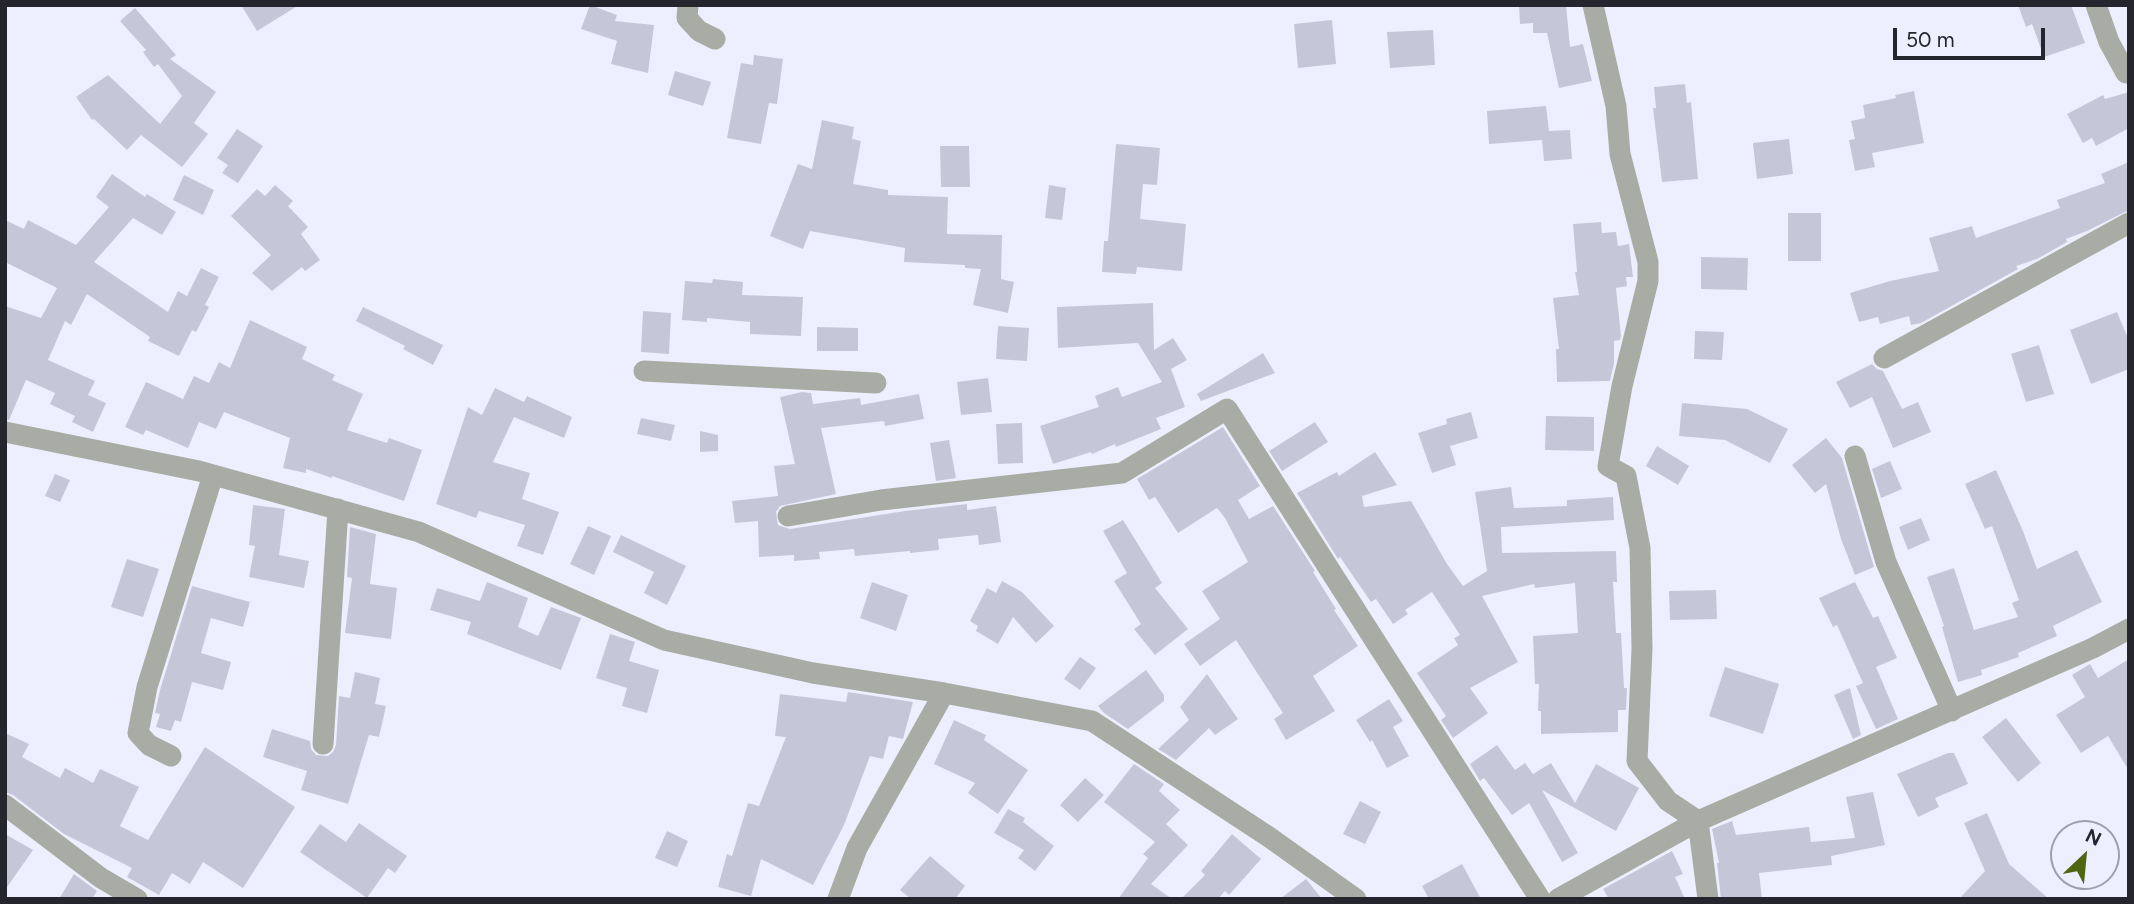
<!DOCTYPE html>
<style>
body{margin:0}
#map{position:relative;width:2134px;height:904px;overflow:hidden;background:#eeeffe;font-family:Figtree,sans-serif}
canvas{display:block}
.frame{position:absolute;inset:0;border:7px solid #25262d;pointer-events:none}
.north{position:absolute;left:2050px;top:820px;width:70px;height:70px;box-sizing:border-box;background:#eeeffe;border:2px solid #9e9faa;border-radius:50%;rotate:26deg;font-size:19px;font-weight:700;line-height:28px;text-align:center;color:#25262d}
.north::after{content:'';display:block;margin:auto;width:24px;height:32px;background:#506512;clip-path:polygon(50% 0,100% 100%,50% 72%,0 100%)}
.scale{position:absolute;left:1893px;top:28px;width:152px;height:32px;box-sizing:border-box;border:4px solid #25262d;border-top:0;padding-left:9px;font-size:21px;line-height:24px;white-space:nowrap;color:#25262d;-webkit-text-stroke:5px #eeeffe;paint-order:stroke}
</style>
<div id="map">
<canvas width="2134" height="904"></canvas>
<div class="frame"></div>
<div class="north">N</div>
<div class="scale">50 m</div>
</div>
<script>
const ctx = document.querySelector('canvas').getContext('2d');
ctx.lineJoin = 'round';
function fillPath(path, color) { ctx.fillStyle = color; ctx.fill(path, 'evenodd'); }
function trace(path, color, width, dash) { ctx.strokeStyle = color; ctx.lineWidth = width; ctx.lineCap = dash ? 'butt' : 'round'; ctx.setLineDash(dash || []); ctx.stroke(path); }
const building = new Path2D(`
 M241 5H299L257 31Z
 M590 5 617 15 615 21 654 25 648 73 611 64 617 41 581 29Z
 M1519 5H1566L1570 47 1583 44 1592 81 1559 88 1547 33H1533V23L1520 24Z
 M2018 5H2071L2085 43 2044 57 2032 24 2026 27Z
 M135 8 176 55 170 59 216 92 194 123 208 134 182 167 141 135 127 150 94 119 92 120 76 97 108 75 160 124 182 96 158 64 154 67 143 52 146 50 120 21Z
 M1332 20 1336 64 1298 68 1294 24Z
 M1433 30 1435 65 1390 68 1387 32Z
 M754 55 783 59 777 104 769 103 761 144 727 138 741 63 753 65Z
 M675 71 711 82 703 106 668 95Z
 M1685 84 1687 103 1691 102 1698 179 1662 182 1653 108H1656L1654 87Z
 M1914 91 1924 143 1872 153 1875 167 1855 171 1849 140 1855 139 1851 121 1865 118 1863 105 1896 98 1895 95Z
 M2129 92V128L2096 146 2092 138 2083 143 2067 114 2103 95 2105 99Z
 M1546 106 1549 131 1570 130 1572 159 1544 161 1542 140 1489 144 1487 111Z
 M822 120 854 127 852 139 861 141 853 184 888 190V195L948 197 947 234 1002 235 1001 279 1014 282 1008 313 973 305 981 269 965 268V265L904 262 905 248 810 231 803 249 770 236 798 164 812 169Z
 M237 129 263 146 238 183 222 173 228 165 217 158Z
 M1789 139 1793 174 1757 179 1753 143Z
 M1116 144 1160 148 1157 185 1143 184 1140 219 1186 224 1182 271 1137 267 1136 274 1102 272 1104 241H1108Z
 M940 146H969L970 187H941Z
 M2129 162V210L2087 231 2066 239 2067 242 2037 259 2016 266 2018 269 1921 323 1911 325 1909 316 1880 324 1878 317 1859 322 1850 293 1890 281 1939 271 1929 238 1972 226 1976 238 2060 208 2057 200 2105 183 2101 174Z
 M112 174 145 197 147 194 176 212 162 235 133 218 94 262 168 312 178 291 187 296 201 268 219 277 205 305 209 307 196 332 192 330 179 356 148 341 150 337 87 294 71 325 65 321 48 360 95 381 88 395 106 403 93 432 72 422 75 416 50 404 55 393 26 380 9 420 5 419V306L41 318 57 288 5 262V220L24 229 28 220 76 245 109 207 96 197Z
 M184 175 214 190 203 215 173 200Z
 M275 185 293 201 288 206 308 227 301 234 320 260 305 271 302 267 272 291 252 273 271 255 231 216 257 189 265 196Z
 M1049 185 1066 188 1062 220 1045 218Z
 M1788 213H1821V261H1788Z
 M1601 222 1602 233 1616 232 1618 246 1629 244 1633 277H1626L1627 286 1616 288 1621 336 1620 340 1614 341V363L1610 381 1557 382 1556 349H1559L1553 298 1579 295 1575 272H1577L1573 224Z
 M1701 257 1748 258 1747 290 1701 289Z
 M713 279 743 282 742 295 803 297 801 336 750 334V322L707 318V322L682 320 685 281 712 283Z
 M1153 303 1154 350 1173 338 1187 360 1171 369 1185 407 1156 418 1161 429 1116 447 1115 444 1092 454 1091 452 1053 464 1040 426 1099 407 1095 396 1118 387 1122 397 1162 382 1138 343 1058 348 1057 307Z
 M363 307 443 345 433 365 403 349 405 346 356 321Z
 M643 311 671 313 669 354 641 352Z
 M2117 312 2129 341V369L2091 384 2070 330Z
 M250 320 307 347 302 359 335 375 332 380 363 394 347 430 387 443 389 438 422 450 404 501 332 476V478L306 469V473L283 468 290 438 224 412 216 429 199 422 188 448 146 430 143 435 125 427 146 382 183 399 194 376 209 383 219 362 230 368Z
 M998 326 1029 328 1027 361 996 359Z
 M817 327 858 328V351H817Z
 M1695 331 1724 332 1722 360 1694 359Z
 M2039 345 2054 394 2026 402 2011 354Z
 M1263 353 1275 373 1201 401 1197 394Z
 M1872 364 1877 369 1883 371 1902 409 1918 402 1931 432 1893 448 1872 397 1850 408 1836 382Z
 M988 378 992 412 961 415 957 382Z
 M495 388 524 402 527 396 572 417 564 438 514 417 493 462 530 473 522 499 559 512 543 555 517 546 525 525 479 511 476 518 436 504 468 407 482 415Z
 M802 392 811 393 813 404 860 398 861 405 919 394 924 419 885 426 884 421 821 428 836 494 780 506 776 512 778 525 790 529 905 511 967 504V510L996 506 1001 542 979 545 978 535 938 539 939 550 910 553V551L855 556 854 549 819 552 820 559 794 561V555L759 557 758 521 735 523 732 501 778 496 774 466 795 464 780 397Z
 M1682 403 1747 409 1788 429 1770 463 1725 440 1679 436Z
 M1471 412 1478 438 1450 446 1456 465 1432 473 1418 433 1447 424 1446 419Z
 M1546 416 1594 417V451L1545 450Z
 M641 418 675 425 671 441 637 434Z
 M1315 422 1328 442 1282 471 1269 451Z
 M1022 423 1023 463 998 464 996 424Z
 M1223 427 1260 486 1238 500 1249 519 1273 506 1315 571 1313 572 1336 609 1334 610 1358 646 1313 676 1335 711 1286 740 1274 719 1283 713 1236 640 1200 666 1184 644 1220 619 1202 591 1248 562 1225 518 1217 508 1178 533 1155 497 1149 500 1137 479Z
 M700 431 718 435V451L700 452Z
 M1826 438 1842 458 1874 567 1855 575 1841 539 1826 484 1815 493 1792 465Z
 M949 440 956 478 936 481 930 443Z
 M1657 446 1689 466 1678 485 1646 466Z
 M1375 452 1397 485 1362 496 1364 507 1411 501 1447 564 1463 586 1487 571 1475 492 1511 487 1514 508 1567 506V500L1613 497 1614 520 1501 527 1502 553 1616 551 1617 582H1613L1616 633H1621L1624 688H1627L1626 710H1618V732L1541 734V711H1538L1539 684H1535L1533 636 1578 633 1575 583 1535 588 1534 584 1482 596 1518 662 1470 688 1488 713 1453 738 1441 720 1446 716 1417 673 1458 645 1454 638 1460 635 1432 592 1405 610 1408 614 1393 624 1376 599 1371 602 1340 557 1338 559 1297 493 1337 472 1339 476Z
 M1890 461 1902 489 1881 498 1872 469Z
 M1996 470 2023 531 2037 569 2077 550 2102 602 2053 626 2057 636 2018 653 2019 657 1981 670 1982 675 1958 682 1942 627 1944 626 1927 577 1954 568 1974 630 2018 617 2012 603 2019 600 1992 526 1985 529 1965 484Z
 M55 474 70 480 60 502 45 496Z
 M253 505 285 509 279 555 309 561 304 588 249 577 255 546 249 545Z
 M1921 518 1930 540 1908 550 1899 527Z
 M1123 520 1162 583 1155 588 1188 629 1155 655 1134 629 1141 624 1114 581 1127 573 1103 531Z
 M588 526 611 536 594 575 570 564Z
 M350 527 376 534 370 584 397 588 391 639 345 633 352 578 347 577Z
 M621 535 686 566 667 605 644 593 654 572 613 552Z
 M127 559 159 569 143 617 111 607Z
 M1002 581 1022 592 1054 626 1036 643 1013 617 998 644 976 631 978 626 970 621 987 588 996 593Z
 M487 582 528 598 518 627 538 636 551 607 581 618 561 670 467 634 471 622 430 610 437 588 480 601Z
 M872 582 908 595 896 631 860 618Z
 M1855 582 1873 618 1878 616 1897 658 1876 667 1898 719 1876 729 1856 686 1863 683 1837 625 1833 627 1819 598Z
 M192 586 250 602 243 627 211 618 201 653 231 662 223 690 192 682 181 722 175 720 171 731 156 727 160 714 155 713 160 690Z
 M1716 590 1717 619 1670 620 1669 591Z
 M610 634 635 642 629 661 659 670 647 713 622 706 627 688 596 678Z
 M1080 657 1096 668 1080 690 1064 679Z
 M2129 659V771L2108 736 2081 753 2056 715 2085 697 2072 675 2090 664 2098 678Z
 M1725 667 1779 684 1763 734 1709 716Z
 M1146 670 1164 695V701L1128 729 1104 713 1098 706Z
 M355 672 380 678 375 704 386 706 379 737 369 735 348 804 301 790 307 771 263 757 272 729 310 741 311 749 316 755 328 756 333 752 336 745 339 696 350 698Z
 M1207 674 1238 719 1215 735 1209 728 1176 760 1158 749 1189 720 1180 707Z
 M1850 688 1861 735 1853 739 1834 695Z
 M848 692 913 702 903 739 889 736 883 759 870 756 844 825 813 885 761 859 751 896 718 887 727 854 732 856 748 803 759 806 786 737 775 736 780 694 846 702Z
 M1389 699 1403 721 1393 727 1409 756 1387 768 1372 740 1370 742 1356 720Z
 M2006 718 2041 763 2018 782 1982 737Z
 M954 720 986 735 984 740 1028 770 998 814 968 793 975 783 934 764Z
 M5 733 29 744 22 757 60 778 65 768 93 783 100 769 139 787 120 826 148 840 205 747 295 807 243 888 203 862 190 884 172 873 159 895 127 877 132 868 64 834 13 795 5 792Z
 M1497 745 1515 770 1525 763 1533 774 1551 763 1575 803 1596 764 1639 788 1616 831 1542 790 1578 853 1562 862 1529 803 1512 815 1484 778 1480 781 1470 764Z
 M1948 753H1954L1968 784 1935 798 1939 807 1918 817 1897 774Z
 M1134 764 1164 784 1159 791 1180 810 1166 824 1188 845 1151 884 1172 899H1118L1148 858 1143 854 1155 842 1104 802Z
 M1085 778 1104 795 1078 822 1060 805Z
 M1873 792 1885 845 1831 856 1832 865 1759 873 1762 899H1721L1717 863H1719L1712 829 1732 821 1736 835 1809 827 1811 842 1855 838 1846 797Z
 M1360 801 1381 812 1365 844 1343 834Z
 M1008 809 1025 818 1023 822 1054 846 1035 871 1018 858 1024 850 994 833Z
 M1987 813 2009 864 2049 899H1959L1985 871 1964 823Z
 M359 823 407 856 395 873 388 868 367 898 300 852 320 824 346 842Z
 M667 831 688 841 677 867 655 858Z
 M5 834 33 850 5 890Z
 M1232 834 1261 859 1229 895 1225 891 1218 899H1181L1205 875 1201 871Z
 M1672 851 1683 874 1675 877 1685 899H1609L1603 889Z
 M930 856 965 886 955 899H911L900 890Z
 M1462 864 1481 899H1429L1422 886Z
 M74 874 97 891 92 899H59Z
 M1306 879 1322 899H1280Z`);
const minor = new Path2D(`
 M688 5 687 18 699 31 715 39
 M1593 5 1616 106 1620 154 1648 262V281L1622 386 1608 466 1626 476 1640 548 1642 649 1637 761 1668 801 1698 821 1708 899
 M2096 5 2109 42 2126 73H2129
 M1884 358 2129 223
 M644 371 876 383
 M5 432 199 471 419 532 664 640 813 673 944 693 1092 721 1269 837 1356 899
 M1855 456 1886 562 1952 711
 M788 516 881 500 1122 473 1227 409 1540 899
 M323 744 338 509
 M171 756 149 745 138 733 147 687 213 475
 M5 805 101 878 137 899
 M838 899 857 848 944 693
 M1558 899 1698 821 2093 648 2129 629`);
fillPath(building, '#c5c7d9');
trace(minor, '#a9aca4', 21);
</script>
